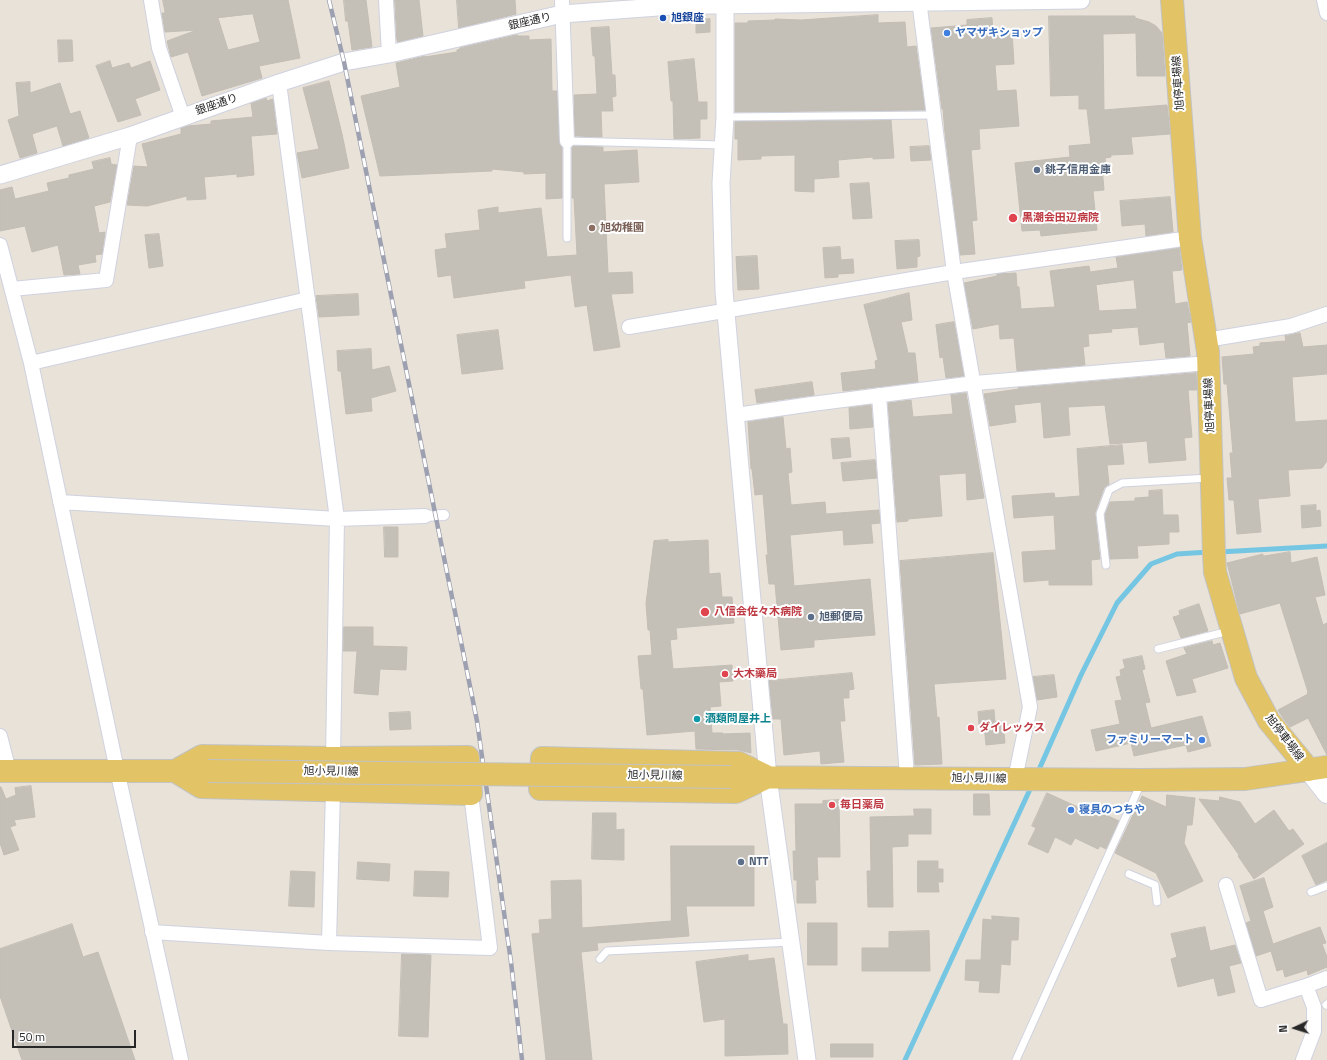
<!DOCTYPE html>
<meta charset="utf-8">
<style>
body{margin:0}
#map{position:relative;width:1327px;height:1060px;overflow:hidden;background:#e8e2d9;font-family:"Titillium Web",sans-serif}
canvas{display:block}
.north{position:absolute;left:1275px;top:1008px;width:40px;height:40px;-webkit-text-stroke:3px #fff;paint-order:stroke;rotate:266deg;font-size:11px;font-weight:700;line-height:16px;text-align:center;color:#272727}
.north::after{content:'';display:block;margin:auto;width:14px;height:18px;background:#272727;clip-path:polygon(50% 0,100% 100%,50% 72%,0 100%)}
.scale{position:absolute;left:12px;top:1030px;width:124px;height:18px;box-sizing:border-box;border:2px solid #272727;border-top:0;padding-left:5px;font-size:12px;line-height:14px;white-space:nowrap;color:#272727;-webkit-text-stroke:3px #fff;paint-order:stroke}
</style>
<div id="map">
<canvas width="1327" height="1060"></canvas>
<div class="north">N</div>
<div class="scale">50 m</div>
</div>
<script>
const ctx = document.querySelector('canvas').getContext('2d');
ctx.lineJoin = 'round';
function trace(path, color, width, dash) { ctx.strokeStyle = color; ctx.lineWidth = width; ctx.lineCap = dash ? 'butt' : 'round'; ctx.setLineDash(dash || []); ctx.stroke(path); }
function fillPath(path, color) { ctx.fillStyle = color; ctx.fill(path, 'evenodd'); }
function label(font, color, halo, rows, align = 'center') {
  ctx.font = font + ' "Titillium Web","Noto Sans JP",sans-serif'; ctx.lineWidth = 4; ctx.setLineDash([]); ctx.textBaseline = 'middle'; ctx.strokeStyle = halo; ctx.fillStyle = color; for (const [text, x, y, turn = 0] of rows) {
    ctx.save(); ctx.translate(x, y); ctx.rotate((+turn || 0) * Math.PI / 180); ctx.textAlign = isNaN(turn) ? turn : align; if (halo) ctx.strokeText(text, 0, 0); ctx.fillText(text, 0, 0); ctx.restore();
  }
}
const stream = new Path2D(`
 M1219 552 1327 546
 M1037 774 1081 675 1117 603 1151 564 1177 554 1209 552
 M905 1060 1032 785`);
const building = new Path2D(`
 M163 0H288L300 58 259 66 262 78 202 96 188 52 171 57 167 41 197 30 165 32 162 13H165ZM253 14 260 42 228 50 218 18Z
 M344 0H366L372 47 352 50 348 21H346Z
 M395 0H419L423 36 398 42 397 40Z
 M457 0H515L516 14 459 28Z
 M878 15V23L905 22 907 47 916 46 925 110 735 112V23H748V21L775 20V19L801 20Z
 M1049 16H1135V18L1149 22 1156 26 1162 33 1165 76H1137L1136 33 1103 34 1104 110 1167 105 1170 134 1131 137 1133 154 1111 155V157L1105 158 1106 166 1102 167 1104 190 1093 191 1097 230 1041 236 1040 230 1022 231 1015 163 1070 157 1069 146 1091 144 1087 109H1079V95L1051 96Z
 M992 18 993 32 1012 31 1014 64 995 65 997 91 1016 90 1019 126 979 129 980 149 971 150 977 220 972 221 975 254 960 255 945 133 943 109H942L931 28 967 25V20Z
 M710 19V32L696 33V20Z
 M609 27 612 75H615L616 96 612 97 613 111H601L602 137 575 136 574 95 597 94 595 56H593L591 28Z
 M517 35 518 36H529V40L551 39 552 91H557L559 141 562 148V198L546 199V173L524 174V172L492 169V171L380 176 361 96 400 87 396 63 425 56V57L457 52V50L460 49V48Z
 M58 40H72L73 61 59 62Z
 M694 59 698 102H707V119H700V138L674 139 673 101H671L668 62Z
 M110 61 112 68 129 63 131 68 150 61 160 90 135 99 141 115 118 122 96 66Z
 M329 81 342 134 349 168 302 178 297 153 319 149 303 88Z
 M30 82V93L60 83 70 114 80 111 89 138 63 146 57 126 32 134 37 153 20 158 8 120 19 116 16 83Z
 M266 98 267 101 273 99 277 134 251 136 254 175 237 177V174L204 177 206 199 187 200V196L147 206 127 205 134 166 148 167 142 144 181 134V128L188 126 211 124V121L253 117 251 103Z
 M891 120 894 158 873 159V157L838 160 839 177 814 179V192L795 191V155L761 156V159L738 160V139H735V122Z
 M573 146 603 147V152L637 150 639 182 604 184 608 273 632 272 633 293 611 294 620 347 594 351 587 305 575 307 571 275 524 281 525 288 454 298 451 275 438 277 435 250 447 248 445 234 480 230 478 210 498 207V213L541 208 547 257 577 255 574 198H572V148Z
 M929 146 931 160 911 161 910 147Z
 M110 158 111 164 117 165 110 202 94 206 99 233 105 232 102 254 95 255 96 262 78 265 80 274 64 275 58 245 32 252 25 226 0 231V190L12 187 15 199 49 191 47 183 69 178V175L94 169 92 162Z
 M869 183 872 218 853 219 850 184Z
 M1170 197 1173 232 1146 236 1145 224 1122 226 1120 201Z
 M159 234 163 266 149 268 145 235Z
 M919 240 920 256 917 257V267L897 269 895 241Z
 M840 247 841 260 853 259 854 273 838 274V277L825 278 823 248Z
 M1179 248 1182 270 1172 271 1175 304 1187 302 1191 322 1187 323 1190 356 1166 358 1164 342 1140 345 1138 327 1111 329 1112 332 1088 334 1089 346 1083 347 1085 365 1017 371 1014 338 1000 339 999 324 973 329 964 283 997 276V274L1016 273 1017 287H1019L1021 309 1055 307 1050 271 1089 266 1090 272 1118 268 1116 257ZM1134 280 1137 309 1099 311 1096 285Z
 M757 256 759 289 738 290 736 257Z
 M909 293 912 320 901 322 908 353H915L918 382 843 391 841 373 876 369 875 361 878 360 864 305Z
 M358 294 359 315 319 317 316 296Z
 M954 322 964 376 946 378 943 357 940 358 936 325Z
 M498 330 503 369 462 374 457 335Z
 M1300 333 1303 347 1327 345V374L1292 377 1295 422 1327 420V461L1322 468 1288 470 1290 496 1258 499 1261 532 1237 534 1234 500H1229L1227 478H1232L1230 453H1233L1227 384H1224L1222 357 1254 354 1253 347 1260 346V343L1286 341 1285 336Z
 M371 349 372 370 389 366 396 391 371 398 372 411 346 414 341 371H338L337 351Z
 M1196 373 1197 390H1188L1192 437 1184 438 1186 460 1149 463 1147 441 1110 444 1105 405 1068 407 1070 435 1044 438 1041 402 1014 405 1016 422 990 426 984 394 1019 389 1018 388Z
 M812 382 814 395 757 403 755 390Z
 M966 393 984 498 967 500 966 473 939 475 942 516 908 519V521L897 522 888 403 911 400 913 417 953 414 951 395Z
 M871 405 873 427 850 429 849 408Z
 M783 417 786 449 790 448 792 472 788 473 791 505 825 502 826 514 879 510 880 523 871 524 873 543 844 545 843 530 790 535 794 586 870 579 875 635 814 640V647L781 650 775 584H769L766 555H768L763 494 755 495 752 469H751L748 422Z
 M849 438 851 457 833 459 831 439Z
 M1122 445 1124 464 1107 465 1109 484 1104 488 1095 513 1100 559 1091 560 1092 585H1049V580L1024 582 1022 552 1056 550 1054 515 1014 518 1012 496 1054 493 1055 498 1080 496 1077 449Z
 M875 460 877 478 843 481 841 463Z
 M1162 490 1163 515H1178L1179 532H1169V544L1137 546 1138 558 1110 559 1105 515 1110 502 1135 501V498L1149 497V491Z
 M1316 505V511L1320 510 1321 526 1302 528 1301 506Z
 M384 527H398V557H385Z
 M668 540V542L708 540 709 574 720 573 722 597H732L734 623 676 628 677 639 670 640 673 669 732 665 733 681 719 682 721 706 710 707 712 733H723V734L750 733 751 753 739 750 696 749 695 731 647 735 643 689H641L638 656 652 655 650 630H648L646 603 654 541Z
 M1290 552 1291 563 1317 557 1325 595 1315 597 1323 625 1327 623V755L1308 718 1290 727 1283 718 1278 710 1308 694 1307 693 1308 692 1280 603 1240 614 1227 563 1263 554V556Z
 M993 553 1006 679 934 684 937 718 939 717 942 764 915 765 900 561Z
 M1199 604 1208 631 1181 638 1173 617 1180 615 1179 611Z
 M344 627H373V646L407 647 406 670 380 669 378 695 354 693 357 651H343Z
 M1212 641 1213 645 1220 643 1228 668 1192 679 1196 692 1177 696 1166 661 1187 654 1184 648Z
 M1142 656 1145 669 1142 670 1150 702 1145 703 1151 728 1202 716 1211 746 1188 752 1186 745 1134 756 1131 743 1096 751 1091 730 1120 724 1115 701 1122 700 1116 677 1121 676 1120 670 1125 668 1123 660Z
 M852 673 854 689 849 690V698H843L845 721H840L844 762 821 764 820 751 784 755 781 719H773L769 681Z
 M1054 675 1057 697 1037 700 1033 677Z
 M994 710 995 722 1003 721 1005 743 986 745 984 725H979L978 712Z
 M410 712 411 729 390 730 389 713Z
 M31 786 35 817 14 820 16 825 10 827 19 850 4 855 0 843V787H1L6 799 16 795 15 788Z
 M1047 793 1091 813 1093 809 1119 821 1106 849 1100 846 1098 849 1075 838 1071 845 1055 837 1048 853 1028 844 1036 828 1032 826Z
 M974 794H989L990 815H974Z
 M1167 795 1195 798 1192 825H1187L1184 843 1203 881 1168 898 1156 873 1115 853 1142 796 1166 807Z
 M1220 797 1240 802 1255 824 1274 810 1289 831 1293 829 1304 844 1254 879 1238 856 1239 855 1199 799 1219 801Z
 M839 800 840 857H817L818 880H815L816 903H797V880H794L793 851H796L795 804H823V801Z
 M914 809H931V834H908V846L892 847 893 907H868L867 871H871L870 817 914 816Z
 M593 813H616V830L624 829V860L592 859Z
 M1327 843V880L1316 885 1302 856Z
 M671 846H754V906H686L689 936 597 943 598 950 581 952 592 1060H546L532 934 540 933 539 920 552 919 551 881 581 880 582 928 671 921Z
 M918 861H938V869H943V882H938L939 892H918Z
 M358 862 390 864 389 881 357 879Z
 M291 871 315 872 314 907 289 906Z
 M415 871 449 872 448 897 414 896Z
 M1264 878 1273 907 1263 911 1273 944 1320 927 1326 943 1322 944 1327 957V967L1308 975 1307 970 1285 977 1283 969 1277 971 1271 951 1256 956 1246 923 1251 921 1240 886Z
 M992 916 1019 918 1018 940H1011L1010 965 1001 964 999 993 979 992 980 981 965 980 966 960H981L983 919 992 920Z
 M808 923H837V965H808Z
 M72 924 83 957 98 952 135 1060H22L0 996V949Z
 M1205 927 1210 951 1235 945 1241 963 1229 966 1235 992 1218 996 1214 978 1178 987 1171 959 1177 957 1171 934Z
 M929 931 930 971H862V948H889V932Z
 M402 954 431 955 428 1037 399 1036Z
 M748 955V961L774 958 783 1024H787L788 1054 725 1056V1019L704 1022 696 962Z
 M831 1044H873V1057H831Z`);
const service = new Path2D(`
 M725 117 934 115
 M567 238V141L723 145
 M1106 565 1100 514 1109 490 1122 483 1210 478
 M1158 649 1229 631
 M1129 874 1155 885 1157 902
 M1311 892 1327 886
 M600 959 607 951 791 942
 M1326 1005 1327 1004
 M1016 1060 1141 783`);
const pedestrian = new Path2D(`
 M425 516 444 515`);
const minor = new Path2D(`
 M151 0 159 48 183 117
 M386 0 389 54
 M562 0 567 141
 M919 0 954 272 1030 707 1015 779
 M1324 0 1327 13
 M279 83 337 519 333 758
 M0 245 31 363 117 770 181 1060
 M12 289 106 280 130 136
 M629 327 954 272 1190 238
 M1206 340 1291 326 1327 314
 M31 363 308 299
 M879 395 907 777
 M736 415 812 404 975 383 1208 363
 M60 502 337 519 425 516
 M0 736 9 771
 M1226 885 1261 1000 1306 986
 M152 932 329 943 490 948 471 794
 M329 943 333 790
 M1303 1060 1314 1031V1007L1306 986 1327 978`);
const tertiary = new Path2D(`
 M725 4V117L721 183 724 291 768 777 807 1060
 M0 175 130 136 279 83 344 62 389 54 562 14 672 6 709 5 1081 0`);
const secondary = new Path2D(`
 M1309 770 1327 793`);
const primary = new Path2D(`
 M1172 0 1190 238 1208 352 1214 554 1215 572 1246 678 1269 721 1309 770
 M202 756 333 758 468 757 471 794 201 787 175 771Z
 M542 758 739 763 768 777 736 792 540 789Z
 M0 771H189
 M731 777 1142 780 1245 779 1327 767`);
const rail = new Path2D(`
 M329 0 344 62 477 721 511 962 522 1060`);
const primaryBridge = new Path2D(`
 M208 771 731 777`);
const markers = [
 [663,18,4,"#1a4fb4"],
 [947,33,4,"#3f7fe0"],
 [1037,170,4,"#5c6f8a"],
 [1013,218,5,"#e0444e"],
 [592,228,4,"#8d6e63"],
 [705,612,5,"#e0444e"],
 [811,617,4,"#5c6f8a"],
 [725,674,4,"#e0444e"],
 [697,719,4,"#0f9aa8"],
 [971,728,4,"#e0444e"],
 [1202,740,4,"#3f7fe0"],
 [832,805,4,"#e0444e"],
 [1071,810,4,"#3f7fe0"],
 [741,862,4,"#5c6f8a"]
];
const transitNames = [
 ["旭銀座",671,18]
];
const streetNames = [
 ["銀座通り",530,22,-13],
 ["旭停車場線",1179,83,-94],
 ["銀座通り",217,105,-19],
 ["旭停車場線",1210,405,-92],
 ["旭停車場線",1284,738,53],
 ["旭小見川線",331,772,1],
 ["旭小見川線",655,776,1],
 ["旭小見川線",979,779,1]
];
const shopNames = [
 ["ヤマザキショップ",955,33],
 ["ファミリーマート",1194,740,"right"],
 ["寝具のつちや",1079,810]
];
const serviceNames = [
 ["銚子信用金庫",1045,170],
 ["旭郵便局",819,617],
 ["NTT",749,862]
];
const healthNames = [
 ["黒潮会田辺病院",1022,218],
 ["八信会佐々木病院",714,612],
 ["大木藥局",733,674],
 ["ダイレックス",979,728],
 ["毎日薬局",840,805]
];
const educationNames = [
 ["旭幼稚園",600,228]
];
const cultureNames = [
 ["酒類問屋井上",705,719]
];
trace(stream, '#75c6e2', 5);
fillPath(building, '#c4c0b8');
trace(building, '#c3bdb4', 1);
trace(service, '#cfd2df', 9);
trace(pedestrian, '#cfd2df', 12);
trace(minor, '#cfd2df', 16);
trace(tertiary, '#cfd2df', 19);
trace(secondary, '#cfd2df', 22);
trace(primary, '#c3c3c3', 24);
trace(service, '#fff', 7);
trace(pedestrian, '#fff', 10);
trace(minor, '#fff', 14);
trace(tertiary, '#fff', 17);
trace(secondary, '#fff', 20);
trace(primary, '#e2c365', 22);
trace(rail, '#9da0b0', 4.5);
trace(rail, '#fff', 3, [9]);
trace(primaryBridge, '#c3c3c3', 24, []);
trace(primaryBridge, '#e2c365', 22);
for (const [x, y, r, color] of markers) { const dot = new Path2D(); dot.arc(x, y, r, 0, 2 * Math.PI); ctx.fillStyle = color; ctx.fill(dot); trace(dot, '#fff', 1.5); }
label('bold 11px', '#164399', '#fff', transitNames, 'left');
label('11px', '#272727', '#fff', streetNames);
label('bold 11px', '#366cbe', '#fff', shopNames, 'left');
label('bold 11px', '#4e5e75', '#fff', serviceNames, 'left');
label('bold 11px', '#be3a42', '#fff', healthNames, 'left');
label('bold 11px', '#785e54', '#fff', educationNames, 'left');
label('bold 11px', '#0d838f', '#fff', cultureNames, 'left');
</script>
